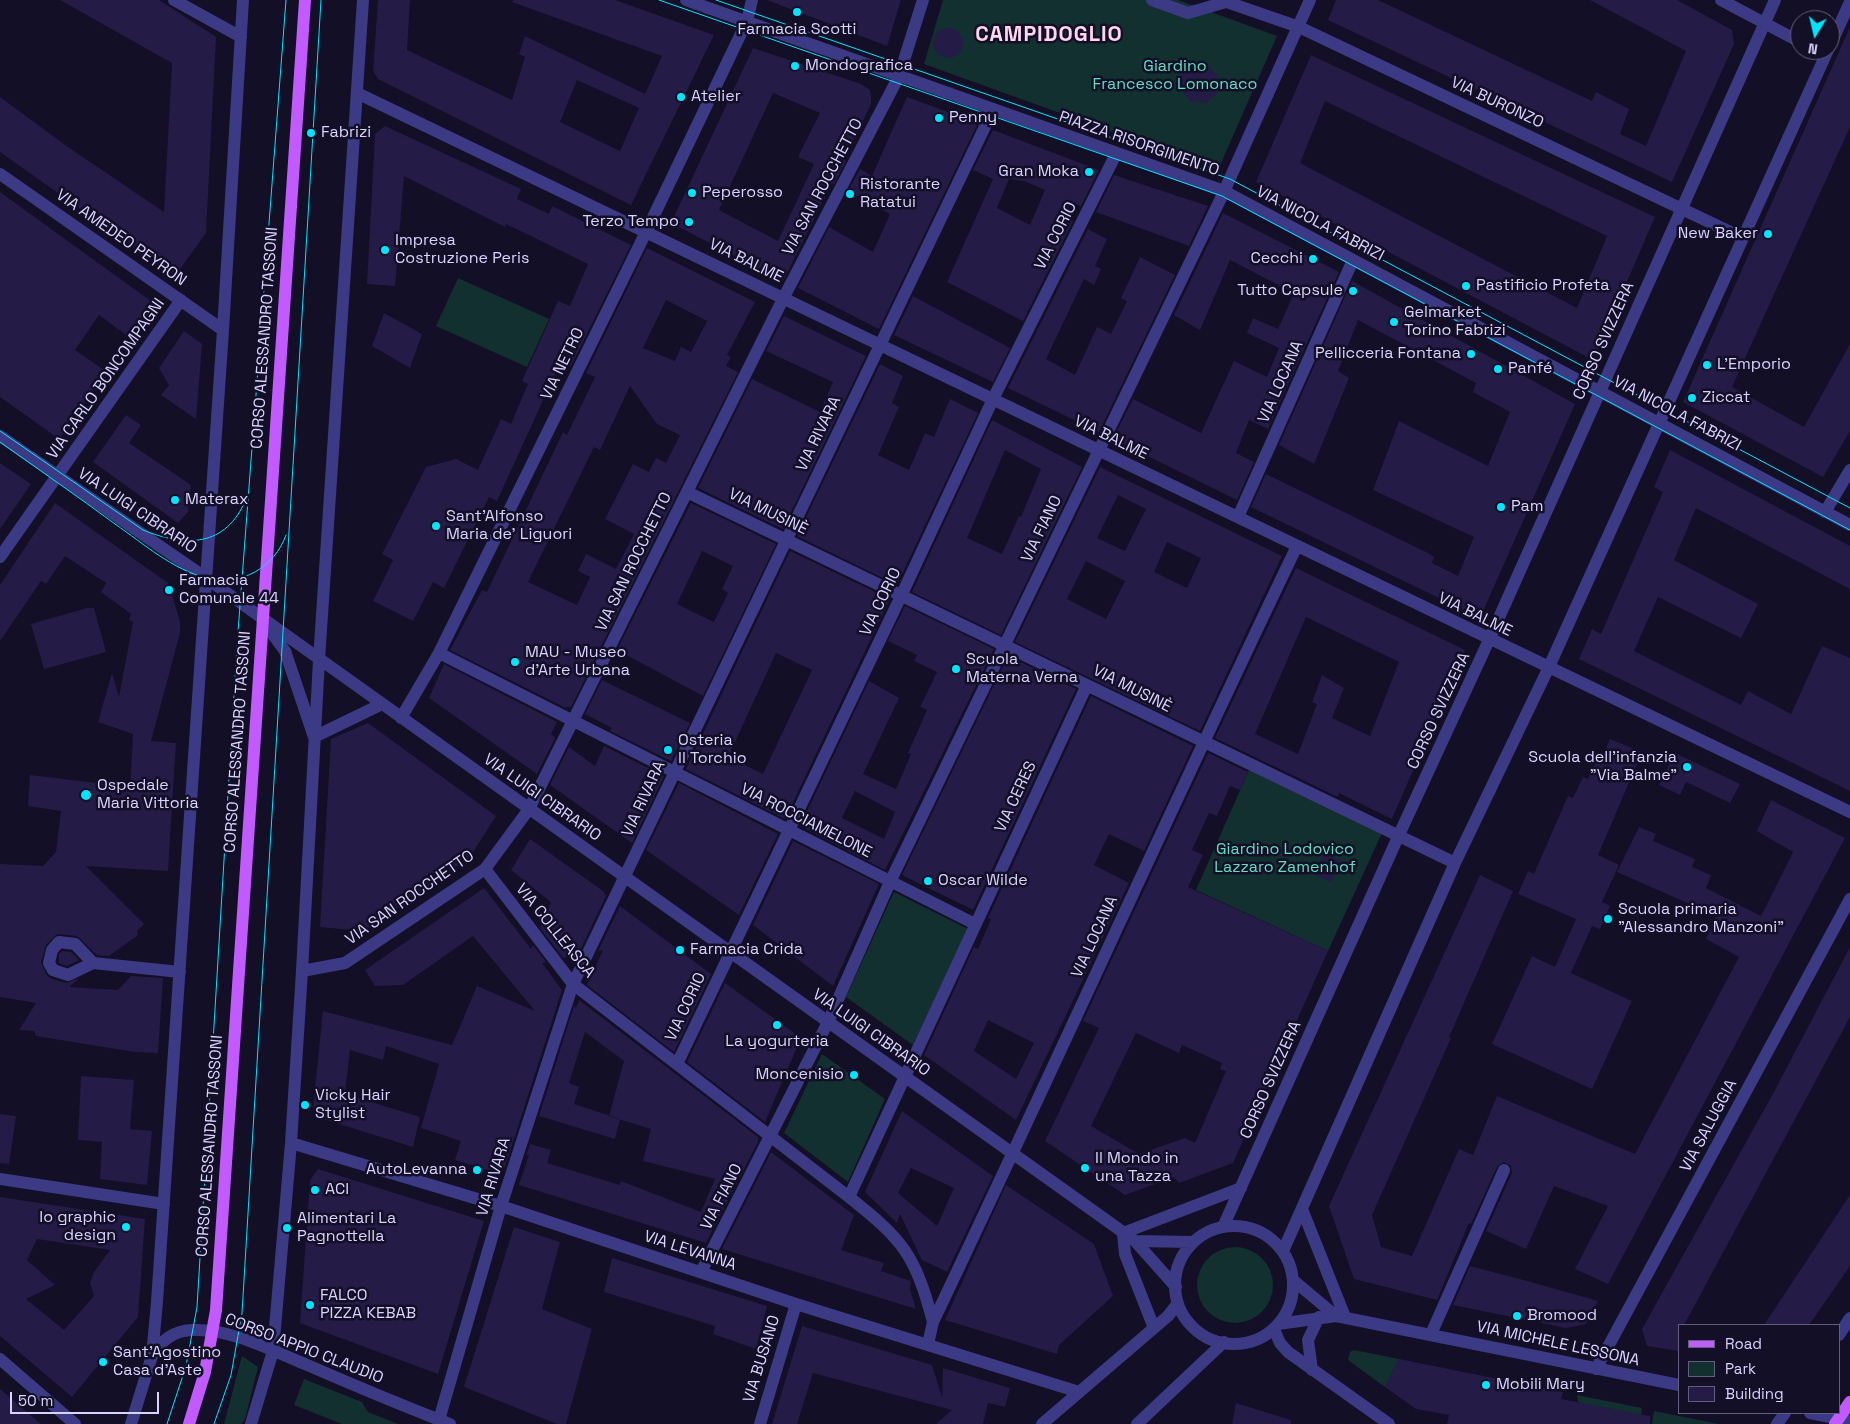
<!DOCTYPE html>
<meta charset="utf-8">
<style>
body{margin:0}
#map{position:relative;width:1850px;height:1424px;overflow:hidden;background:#130f26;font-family:"Space Grotesk",sans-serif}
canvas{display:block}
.legend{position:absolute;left:1678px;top:1324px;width:162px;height:90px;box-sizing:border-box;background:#130f26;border:1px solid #625e7d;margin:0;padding:6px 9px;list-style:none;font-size:15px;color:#d9d4ff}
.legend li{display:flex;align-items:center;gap:10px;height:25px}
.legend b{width:25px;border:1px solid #625e7d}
.north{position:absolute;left:1790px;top:10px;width:50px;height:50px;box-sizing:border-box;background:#130f26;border:1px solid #625e7d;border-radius:50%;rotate:189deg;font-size:14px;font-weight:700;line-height:20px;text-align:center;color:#d9d4ff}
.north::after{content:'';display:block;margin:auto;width:18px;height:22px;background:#00e5ff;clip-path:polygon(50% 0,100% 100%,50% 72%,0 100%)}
.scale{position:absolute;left:10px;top:1392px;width:149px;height:22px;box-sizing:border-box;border:2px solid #d9d4ff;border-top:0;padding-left:6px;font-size:15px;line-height:18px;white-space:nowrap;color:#d9d4ff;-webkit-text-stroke:4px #130f26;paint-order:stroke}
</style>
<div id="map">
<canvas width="1850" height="1424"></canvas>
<ul class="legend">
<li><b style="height:6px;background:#c25bff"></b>Road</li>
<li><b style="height:14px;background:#12302f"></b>Park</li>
<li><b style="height:14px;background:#241b47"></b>Building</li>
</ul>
<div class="north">N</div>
<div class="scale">50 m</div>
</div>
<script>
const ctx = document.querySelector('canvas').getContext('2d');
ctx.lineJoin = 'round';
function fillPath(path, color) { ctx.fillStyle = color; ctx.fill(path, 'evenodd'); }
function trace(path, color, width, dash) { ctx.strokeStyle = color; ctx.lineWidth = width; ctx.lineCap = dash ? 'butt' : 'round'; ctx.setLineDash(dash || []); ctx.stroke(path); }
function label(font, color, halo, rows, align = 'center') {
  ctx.font = font + ' "Space Grotesk",sans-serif'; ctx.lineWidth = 5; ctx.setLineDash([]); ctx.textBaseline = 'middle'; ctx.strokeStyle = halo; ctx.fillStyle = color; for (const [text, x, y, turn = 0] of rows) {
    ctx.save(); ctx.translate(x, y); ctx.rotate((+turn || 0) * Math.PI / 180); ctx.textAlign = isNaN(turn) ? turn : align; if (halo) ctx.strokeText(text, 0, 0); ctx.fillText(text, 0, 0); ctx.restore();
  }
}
const green = new Path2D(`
 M943 0H1178L1277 36 1218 170 924 64Z
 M458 278 549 319 527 367 436 326Z
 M1249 770 1382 833 1328 951 1196 890Z
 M894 892 968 929 913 1045 846 997Z
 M822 1054 885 1099 848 1182 784 1133Z
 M1197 1285a38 38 0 1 1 76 0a38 38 0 1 1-76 0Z
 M1354 1350 1399 1359 1385 1387 1348 1360 1350 1352Z
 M242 1356 258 1367 245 1419 241 1424H224Z
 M304 1379 362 1402 368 1412 398 1424H342L294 1405Z
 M1577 1395 1642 1408 1640 1423 1578 1402Z
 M1654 1411 1719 1424H1652Z`);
const building = new Path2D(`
 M60 0H159L216 37 206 233 175 276 0 152V97L68 147 164 212 172 63Z
 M378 0H410L407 50 512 100 525 57 519 54 525 36 645 94 662 56 512 2 513 0H615L714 35 631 205 378 79 373 71ZM577 80 639 108 620 151 560 122Z
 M767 0H901L887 46Z
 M1336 0H1378L1592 101 1596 92 1629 109 1620 134 1646 146 1686 51 1590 0H1677L1732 30 1734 44 1672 182 1328 20Z
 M1850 27V127L1732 387 1804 427 1850 344V431L1823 477 1683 402Z
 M933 43a15 15 0 1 1 30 0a15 15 0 1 1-30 0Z
 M753 48 861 84 870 90 871 97V104L844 160 846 161 834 184 832 183 783 281 671 223ZM773 93 820 113 798 157 814 164 778 241 719 210Z
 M1311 55 1655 217 1593 360 1256 182ZM1325 101 1607 236 1577 308 1300 163Z
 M1191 62 1205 63 1218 76V93L1206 103 1190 101 1181 89V74Z
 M907 97 978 123 879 329 798 288 829 227 873 252 890 214 848 191 860 169 872 176Z
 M385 126 521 189 517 199 549 214 552 206 631 245 571 366 561 361 497 501 489 497 444 588 433 582 413 621 373 601 393 560 382 554 426 467 456 459 478 470 501 419 511 424 528 384 522 381 558 301 570 306 588 264 506 224 505 227 404 176 395 286 367 284 375 134Z
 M993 130 1099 170 1081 206 1070 202 1064 216 1073 221 1023 321 947 282 993 179 973 170ZM1009 179 1024 181 1045 190 1030 225 997 208Z
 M1114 175 1208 206 1189 246 1096 212Z
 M0 192 155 304 130 338 99 315 75 350 107 372 59 439 0 397Z
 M1223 213 1339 272 1268 429 1249 420 1236 453 1254 462 1237 500 1113 439 1133 399 1201 433 1234 361 1267 377 1279 348 1247 333 1253 318 1278 329 1294 293 1230 260 1200 330 1174 315Z
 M1088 229 1107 239 1095 266 1101 269 1094 285 1084 279 1046 359 1075 375 1097 327 1111 334 1127 301 1121 298 1140 257 1175 275 1099 432 1008 388Z
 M647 248 755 302 727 355 731 357 726 366 738 372 571 707H564L450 650 482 590 487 592 563 432 567 435 595 377 586 373ZM666 300 707 321 691 352 681 347 675 361 643 348ZM630 386 657 424 680 435 666 463 656 458 649 472 633 464 605 519 634 534 616 569 586 554 578 571 590 577 577 605 528 582 594 447 600 450Z
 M1352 281 1575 404 1480 618 1251 507 1266 474 1428 553 1434 557 1432 563 1458 576 1474 537 1373 490 1399 421 1488 466 1510 412 1473 392 1476 383 1358 320 1338 371 1349 378 1314 464 1279 445Z
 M913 296 1010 348 993 382 894 335Z
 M384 313 422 334 410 368 372 346Z
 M784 316 866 356 783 529 698 488 752 379 820 412 833 382 766 351Z
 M184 331 202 344 196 419 161 395 169 385 159 368Z
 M880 364 903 376 892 403 899 407 878 455 909 470 925 433 934 437 950 399 978 413 897 585 797 536Z
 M126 415 141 425 129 443 191 485 188 512 178 523 93 462Z
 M992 420 1082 467 1001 635 912 592ZM1005 450 1041 469 1021 517 1019 516 1002 554 967 538Z
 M1670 450 1850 546V589L1696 508 1674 560 1758 604 1741 638 1658 597 1634 651 1741 705 1748 691 1791 714 1822 646 1850 658V791L1579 659 1592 629 1601 634 1663 492 1654 487Z
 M0 463 31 484 0 529Z
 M1100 467 1282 556 1200 731 1015 642ZM1118 495 1146 509 1125 551 1097 538ZM1167 542 1201 558 1187 588 1154 572ZM1086 561 1125 581 1106 619 1067 599Z
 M55 503 168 583 180 621V633L151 741 176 743 168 871 86 866 144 924 137 931 138 935 109 956 97 955 77 936 57 934 46 945 41 962 46 974 50 978 66 983 80 978 69 987 118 990 131 976 163 978 158 1053 135 1052 36 1036 34 1031 19 1030 36 1003 0 997V864L43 866 56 852 61 811 28 806 30 775 130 787 133 734 98 722 112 673 119 697 133 622 129 620 131 614 101 592 106 583 65 556 46 584 41 581 0 641V585Z
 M691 503 776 544 703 696 617 650ZM702 551 733 566 722 589 728 593 714 622 677 604Z
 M790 551 890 599 785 819 686 769ZM776 653 812 670 763 774 728 757Z
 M1296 568 1465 650 1392 819 1339 793 1338 797 1215 738ZM1306 617 1399 662 1370 736 1332 718 1344 688 1322 675 1312 702 1317 704 1298 754 1255 734Z
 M905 606 994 649 885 870 800 826 869 681 899 698 863 774 896 789 911 754 908 753 927 710 920 707 937 672 914 661 917 655 888 641ZM855 791 895 812 884 839 842 818Z
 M87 608H94L106 652 44 669 31 624Z
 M1008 656 1076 689 973 910 902 875Z
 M444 664 557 722 551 734 555 738 537 774 429 698Z
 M602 680 690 723 671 761 610 731 612 728 585 714Z
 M1091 696 1193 746 1144 851 1109 834 1094 865 1129 883 1016 1120 924 1055 974 947 978 949 991 919 988 918ZM988 1020 1034 1043 1016 1079 974 1051Z
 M368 723 496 816 470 857 364 931 320 927 331 739Z
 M1610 739 1642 752 1598 855 1619 865 1602 902 1610 906 1600 929 1592 926 1571 973 1632 1001 1592 1089 1492 1044 1532 956 1555 967 1576 919 1518 894 1528 871 1534 874 1568 796 1573 798 1583 777 1588 779 1598 757 1601 759Z
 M604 746 664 776 632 843 550 785 569 747 595 766Z
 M1208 753 1248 772 1240 790 1230 786 1217 816 1209 813 1192 850 1203 855 1188 887 1328 951 1233 1163 1179 1183 1174 1177 1125 1195 1045 1141 1099 1028 1083 1021ZM1136 1033 1179 1053 1182 1045 1222 1063 1220 1069 1226 1071 1195 1143 1185 1138 1139 1154 1091 1126Z
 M1675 753 1740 784 1730 803 1686 782 1680 795 1659 785Z
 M679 783 778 834 739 915 646 850Z
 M1771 800 1845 838 1608 1284 1575 1269 1608 1206 1554 1186 1526 1249 1486 1231 1512 1173 1511 1166 1504 1162 1497 1167 1471 1224 1469 1223 1437 1300 1354 1279 1329 1206 1480 875 1513 891 1449 1037 1451 1038 1372 1215 1381 1247 1412 1256 1459 1149 1473 1155 1497 1096 1635 1154 1739 957 1706 939 1717 916 1617 872 1639 827 1656 834 1653 841 1695 859 1692 867 1711 875 1706 888 1761 916 1793 852 1757 831Z
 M530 839 603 891 606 896 578 955 563 958 540 928 551 902 511 870Z
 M793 841 879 884 833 986 753 925Z
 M1324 853 1341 861 1331 882 1314 874Z
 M484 888 531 949 533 945 546 962 542 963 562 990 505 1167 495 1172 455 1160 461 1141 421 1128 439 1064 386 1046 383 1060 350 1050 345 1094 420 1117 413 1147 323 1119 313 1107 323 1011 452 1045 477 986 535 1011 473 936 403 985 375 986 365 970Z
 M620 906 711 974 674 1052 587 985 603 950 598 951Z
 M1850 947V1017L1684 1325H1679V1351L1647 1346 1642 1329 1775 1090Z
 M62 951 71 952 79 960 67 966 59 963V954Z
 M725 983 801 1038 765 1122 687 1062Z
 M579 1000 758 1137V1142L706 1243 519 1185 529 1154 526 1156 530 1144 551 1150 547 1163 620 1185 621 1181 701 1212 715 1179 643 1161 651 1129 609 1116 624 1061 585 1032 569 1083 579 1087 574 1104 620 1119 615 1139 539 1116 574 1006 576 1008Z
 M81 1076 134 1080 130 1129 152 1131 147 1185 100 1179 102 1142 78 1140Z
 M902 1111 993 1176 947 1272 922 1260 900 1214 897 1223 865 1192ZM911 1168 954 1188 937 1226 898 1193Z
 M0 1114 16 1116 9 1164 0 1163Z
 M771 1152 854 1215 841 1250 884 1263 881 1271 911 1281 910 1289 916 1309 722 1249Z
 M318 1169 484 1221 438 1374 300 1323 310 1180Z
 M1006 1185 1094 1244 1113 1296 1059 1345 1057 1354 945 1320Z
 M1850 1195V1266L1809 1325H1764Z
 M0 1197 145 1219 138 1317 72 1397 0 1336ZM37 1239 110 1250 94 1272 90 1283 94 1296 64 1330 26 1299 55 1285 27 1260Z
 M514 1227 560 1242 542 1309 592 1329 566 1424H557L464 1387Z
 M612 1258 767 1306 756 1349 713 1334 715 1326 604 1292Z
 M1470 1266 1531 1282 1598 1301 1586 1324 1566 1328 1453 1305Z
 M802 1326 932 1365 942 1397 943 1368 1010 1388 1005 1407 988 1403 983 1424H936L952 1410 813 1373 797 1424H772Z
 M1399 1359 1563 1392 1561 1399 1650 1416V1424H1447L1449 1415 1416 1409 1385 1387Z
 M0 1389 41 1424H0Z
 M1236 1403 1291 1420V1424H1232Z`);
const minor = new Path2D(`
 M174 0 241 37
 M686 0 1224 191 1850 525
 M1152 0 1188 13 1226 2
 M1221 0 1299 27 1743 238
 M1721 0 1800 42
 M1830 46 1850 2
 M357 93C856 330 1351 575 1850 812
 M0 174 223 330
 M0 436 206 578 1113 1225 1135 1241 1176 1287
 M687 492 1455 863
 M1825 512 1850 470
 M1238 517 1353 260
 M0 557 181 300
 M268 628 285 651 314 737 382 704
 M439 653 975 924
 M401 718 439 653 647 230 747 21 752 0
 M485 869 573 984 849 1197 1087 685
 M93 963 68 975 53 970 49 963 52 950 59 942 75 944 93 963 180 972
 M302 971 345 963 485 869 529 809 784 297 899 76 923 0
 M677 1064 902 594 993 399 1116 154
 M291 1143 501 1206 796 1304 1079 1392
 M0 1179 164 1204
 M849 1197C903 1240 915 1254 933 1322
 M1302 1209 1345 1317
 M1175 1285a59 59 0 1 1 118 0a59 59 0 1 1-118 0Z
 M1223 1227 1398 837 1489 640 1775 0
 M1123 1233 1241 1188
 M1123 1233 1125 1254 1154 1328
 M1135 1241 1193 1242
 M1283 1251 1455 863 1548 669 1828 50
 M701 1272 828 1022 890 882 1222 196 1310 0
 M1293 1280 1336 1316
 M1278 1324 1336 1316 1679 1385
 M1274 1329 1280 1343 1288 1352 1389 1424
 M1431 1334 1504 1170
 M1839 1335 1850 1318
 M928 1344 933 1322C1056 1064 1173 803 1297 546
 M153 1355C162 1340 173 1331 192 1330 230 1328 271 1350 305 1364 353 1385 401 1405 450 1424
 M0 1359 75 1424
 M1596 1369 1850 899
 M1312 1370 1308 1340 1319 1317
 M1810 1413 1850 1421
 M439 1420 501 1206 573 984 993 110
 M131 1424 152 1356 157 1302 223 330 243 0
 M251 1424 273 1351 291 1143 302 971 319 660 363 0
 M760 1424 796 1304
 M1042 1424 1168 1316 1178 1303
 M1137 1424 1224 1342
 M1777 1424 1785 1413`);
const major = new Path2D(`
 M189 1424 205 1372 216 1310 305 0
 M1835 1424 1850 1402`);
const tram = new Path2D(`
 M659 0 1222 196 1850 530
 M716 0 1230 179 1850 508
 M0 431 143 530C185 547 226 548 246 499
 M0 442C38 469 77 496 115 524 144 544 173 570 207 578 241 587 275 567 286 535
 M167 1424 186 1366 197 1307 237 645 286 0
 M214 1424 231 1375 242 1313 321 0`);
const markers = [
 [797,12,5,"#00e5ff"],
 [795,66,5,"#00e5ff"],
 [681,97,5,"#00e5ff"],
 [939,118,5,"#00e5ff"],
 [311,133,5,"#00e5ff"],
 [1089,172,5,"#00e5ff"],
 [692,193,5,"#00e5ff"],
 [850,194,5,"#00e5ff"],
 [689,222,5,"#00e5ff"],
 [1768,234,5,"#00e5ff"],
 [385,250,5,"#00e5ff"],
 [1313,259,5,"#00e5ff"],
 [1466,286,5,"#00e5ff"],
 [1353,291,5,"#00e5ff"],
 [1394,322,5,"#00e5ff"],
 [1471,354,5,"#00e5ff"],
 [1707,365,5,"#00e5ff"],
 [1498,369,5,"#00e5ff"],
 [1692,398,5,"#00e5ff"],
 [175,500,5,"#00e5ff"],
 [1501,507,5,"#00e5ff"],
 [436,526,5,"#00e5ff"],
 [169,590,5,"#00e5ff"],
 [515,662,5,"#00e5ff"],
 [956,669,5,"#00e5ff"],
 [668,750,5,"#00e5ff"],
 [1687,767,5,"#00e5ff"],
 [86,795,6,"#00e5ff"],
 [928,881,5,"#00e5ff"],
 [1608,919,5,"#00e5ff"],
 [680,950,5,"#00e5ff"],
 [777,1025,5,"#00e5ff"],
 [854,1075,5,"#00e5ff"],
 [305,1105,5,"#00e5ff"],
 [1085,1168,5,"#00e5ff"],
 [477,1170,5,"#00e5ff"],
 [315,1190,5,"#00e5ff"],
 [126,1227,5,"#00e5ff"],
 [287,1228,5,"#00e5ff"],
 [310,1305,5,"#00e5ff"],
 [1517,1316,5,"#00e5ff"],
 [103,1362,5,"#00e5ff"],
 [1486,1385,5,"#00e5ff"]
];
const poiNames = [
 ["Farmacia Scotti",797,30,"center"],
 ["Mondografica",805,66],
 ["Atelier",691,97],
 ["Penny",949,118],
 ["Fabrizi",321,133],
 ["Gran Moka",1079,172,"right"],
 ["Ristorante",860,185],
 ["Ratatui",860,203],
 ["Peperosso",702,193],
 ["Terzo Tempo",679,222,"right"],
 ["New Baker",1758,234,"right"],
 ["Impresa",395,241],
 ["Costruzione Peris",395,259],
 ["Cecchi",1303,259,"right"],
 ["Pastificio Profeta",1476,286],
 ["Tutto Capsule",1343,291,"right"],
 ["Gelmarket",1404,313],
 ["Torino Fabrizi",1404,331],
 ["Pellicceria Fontana",1461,354,"right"],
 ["L'Emporio",1717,365],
 ["Panfé",1508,369],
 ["Ziccat",1702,398],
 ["Materax",185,500],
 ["Pam",1511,507],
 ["Sant'Alfonso",446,517],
 ["Maria de' Liguori",446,535],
 ["Farmacia",179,581],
 ["Comunale 44",179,599],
 ["MAU - Museo",525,653],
 ["d'Arte Urbana",525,671],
 ["Scuola",966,660],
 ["Materna Verna",966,678],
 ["Osteria",678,741],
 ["Il Torchio",678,759],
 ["Scuola dell'infanzia",1677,758,"right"],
 ["\"Via Balme\"",1677,776,"right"],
 ["Ospedale",97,786],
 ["Maria Vittoria",97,804],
 ["Oscar Wilde",938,881],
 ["Scuola primaria",1618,910],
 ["\"Alessandro Manzoni\"",1618,928],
 ["Farmacia Crida",690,950],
 ["La yogurteria",777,1042,"center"],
 ["Moncenisio",844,1075,"right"],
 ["Vicky Hair",315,1096],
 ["Stylist",315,1114],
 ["Il Mondo in",1095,1159],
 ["una Tazza",1095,1177],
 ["AutoLevanna",467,1170,"right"],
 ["ACI",325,1190],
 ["Io graphic",116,1218,"right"],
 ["design",116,1236,"right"],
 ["Alimentari La",297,1219],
 ["Pagnottella",297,1237],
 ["FALCO",320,1296],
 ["PIZZA KEBAB",320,1314],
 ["Bromood",1527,1316],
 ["Sant'Agostino",113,1353],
 ["Casa d'Aste",113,1371],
 ["Mobili Mary",1496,1385]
];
const parkNames = [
 ["Giardino",1175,67],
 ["Francesco Lomonaco",1175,85],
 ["Giardino Lodovico",1285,850],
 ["Lazzaro Zamenhof",1285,868]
];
const streetNames = [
 ["VIA BURONZO",1497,103,25],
 ["PIAZZA RISORGIMENTO",1139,144,19],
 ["VIA SAN ROCCHETTO",823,187,-62],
 ["VIA NICOLA FABRIZI",1320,224,28],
 ["VIA CORIO",1056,236,-63],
 ["VIA AMEDEO PEYRON",121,238,35],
 ["VIA BALME",746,261,26],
 ["CORSO ALESSANDRO TASSONI",265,338,-86],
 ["CORSO SVIZZERA",1604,341,-66],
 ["VIA NETRO",563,364,-64],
 ["VIA CARLO BONCOMPAGNI",106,379,-55],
 ["VIA LOCANA",1281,382,-66],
 ["VIA NICOLA FABRIZI",1677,414,28],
 ["VIA RIVARA",819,434,-64],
 ["VIA BALME",1111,438,26],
 ["VIA LUIGI CIBRARIO",137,511,34],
 ["VIA MUSINÈ",768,512,26],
 ["VIA FIANO",1042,529,-64],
 ["VIA SAN ROCCHETTO",634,562,-64],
 ["VIA CORIO",881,602,-64],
 ["VIA BALME",1475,615,26],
 ["VIA MUSINÈ",1132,689,27],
 ["CORSO SVIZZERA",1439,711,-65],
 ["CORSO ALESSANDRO TASSONI",238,742,-86],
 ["VIA CERES",1016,797,-65],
 ["VIA LUIGI CIBRARIO",542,798,35],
 ["VIA RIVARA",644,799,-65],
 ["VIA ROCCIAMELONE",806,821,27],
 ["VIA SAN ROCCHETTO",410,898,-35],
 ["VIA COLLEASCA",555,931,51],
 ["VIA LOCANA",1095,937,-65],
 ["VIA CORIO",686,1007,-65],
 ["VIA LUIGI CIBRARIO",871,1033,35],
 ["CORSO SVIZZERA",1271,1080,-66],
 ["VIA SALUGGIA",1709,1126,-62],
 ["CORSO ALESSANDRO TASSONI",210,1146,-86],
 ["VIA RIVARA",494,1177,-73],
 ["VIA FIANO",722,1197,-63],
 ["VIA LEVANNA",690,1251,18],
 ["VIA MICHELE LESSONA",1558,1344,12],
 ["CORSO APPIO CLAUDIO",304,1349,21],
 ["VIA BUSANO",762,1359,-73]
];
const districtNames = [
 ["CAMPIDOGLIO",1049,35]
];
fillPath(green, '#12302f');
fillPath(building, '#241b47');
trace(minor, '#3d3a85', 12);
trace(major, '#c25bff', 12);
trace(tram, '#00e5ff', 1);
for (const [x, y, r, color] of markers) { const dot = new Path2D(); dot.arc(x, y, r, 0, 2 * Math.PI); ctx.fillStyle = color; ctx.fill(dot); trace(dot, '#130f26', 2); }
label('16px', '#d9d4ff', '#130f26', poiNames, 'left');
label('16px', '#5fe0c0', '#130f26', parkNames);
label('16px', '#d9d4ff', '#130f26', streetNames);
ctx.letterSpacing = '1px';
label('bold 21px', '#ffd6f0', '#130f26', districtNames);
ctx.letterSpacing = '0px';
</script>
